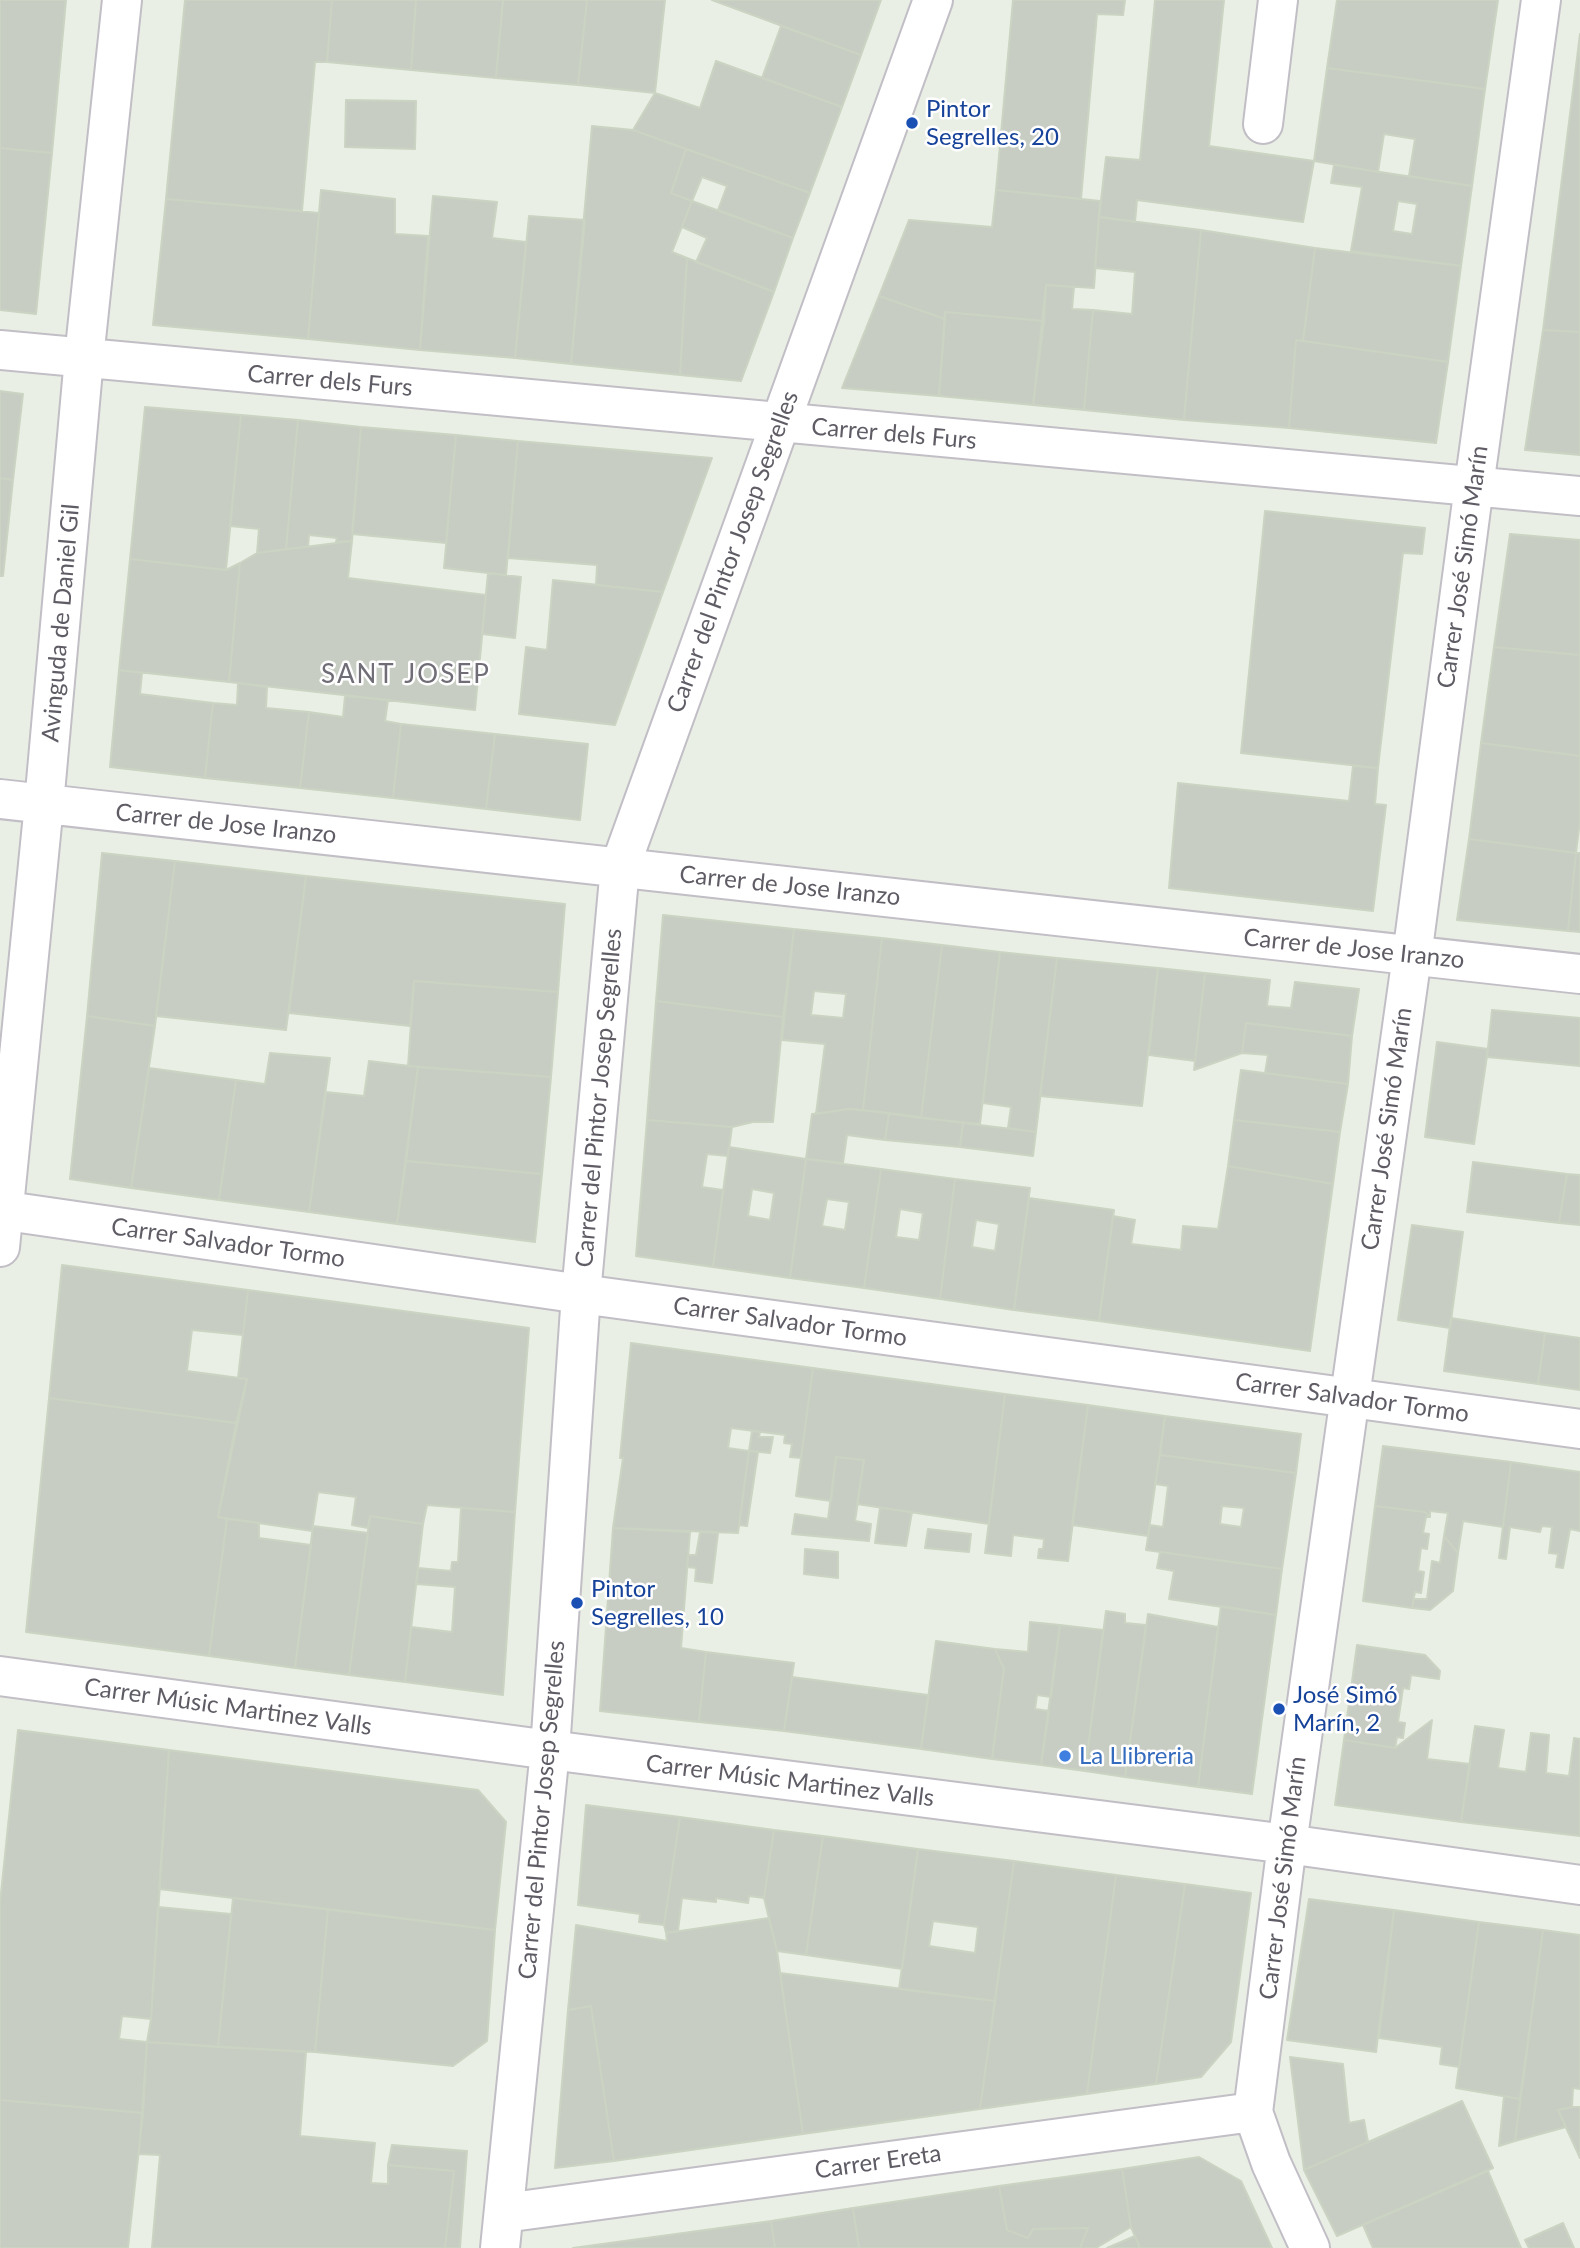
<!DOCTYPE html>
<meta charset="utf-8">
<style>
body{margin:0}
canvas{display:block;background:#e9efe4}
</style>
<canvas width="1580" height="2248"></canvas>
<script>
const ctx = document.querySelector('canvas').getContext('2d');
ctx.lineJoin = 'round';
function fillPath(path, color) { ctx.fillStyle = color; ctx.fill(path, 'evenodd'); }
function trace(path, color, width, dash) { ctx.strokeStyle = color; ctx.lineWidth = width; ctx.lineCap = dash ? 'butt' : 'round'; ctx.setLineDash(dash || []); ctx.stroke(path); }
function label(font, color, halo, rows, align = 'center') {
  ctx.font = font + ' Lato,sans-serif'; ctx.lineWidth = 5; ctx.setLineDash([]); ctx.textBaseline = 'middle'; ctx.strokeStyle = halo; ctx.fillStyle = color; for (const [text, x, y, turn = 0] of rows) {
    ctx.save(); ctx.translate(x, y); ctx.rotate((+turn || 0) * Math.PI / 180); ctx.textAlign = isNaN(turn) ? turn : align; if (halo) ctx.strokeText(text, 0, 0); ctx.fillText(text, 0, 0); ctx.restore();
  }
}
const building = new Path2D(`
 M0 0H66L52 153 0 148Z
 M185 0H332L327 62H315L302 211 166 199Z
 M332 0H416L411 70 327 62Z
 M416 0H503L496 78 411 70Z
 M503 0H587L578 85 496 78Z
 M587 0H665L655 93 578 85Z
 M712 0H881L861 55Z
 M1013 0H1125L1123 15 1097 14 1081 199 996 190Z
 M1155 0H1224L1209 146 1314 161 1303 222 1137 200 1135 222 1099 217 1106 157 1140 160Z
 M1337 0H1498L1485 89 1327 68Z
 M781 26 861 55 842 107 762 78Z
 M1580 34V332L1543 330Z
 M716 61 842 107 810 193 633 130 655 93 700 108Z
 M1327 68 1485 89 1472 186 1409 176 1415 139 1384 134 1378 172 1314 161Z
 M346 100 416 101 415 149 345 147Z
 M592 126 633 130 686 149 671 193 692 201 672 252 687 258 680 375 571 364Z
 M0 148 52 153 36 314 0 310Z
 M686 149 810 193 793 238 718 210 727 186 702 177 692 201 671 193Z
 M1334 165 1472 186 1461 266 1351 251 1362 187 1331 183ZM1398 201 1417 204 1412 234 1393 231Z
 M321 190 395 199V234L428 236 420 350 308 339Z
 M996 190 1100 201 1094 288 1046 285 1044 321 945 312V319L879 296 909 220 992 227Z
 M433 196 497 202 492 238 526 242 515 358 420 350Z
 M166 199 319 213 308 339 153 325Z
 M692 201 793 238 774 292 696 262 707 238 682 227Z
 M529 216 585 220 571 364 515 358Z
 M1099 217 1201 230 1184 420 1084 410 1093 310 1132 314 1135 272 1095 268Z
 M1201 230 1315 248 1303 341 1296 340 1289 428 1184 420Z
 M1315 248 1461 266 1448 362 1303 341Z
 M687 258 774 292 741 381 680 375Z
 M1046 285 1074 287 1072 309 1093 310 1084 410 1033 405Z
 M879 296 945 319 939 396 842 388Z
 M945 312 1044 321 1033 405 939 396Z
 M1543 330 1580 332V455L1525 450Z
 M1296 340 1448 362 1436 443 1289 428Z
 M0 391 23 394 13 480 0 478Z
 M145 407 241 415 226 570 130 559Z
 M241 415 298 420 286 549 257 553 259 529 230 526Z
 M298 420 361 427 352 541 336 542 337 538 309 535 308 547 286 549Z
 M361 427 456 435 446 543 352 534Z
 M456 435 518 441 506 575 444 568Z
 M518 441 712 458 663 592 596 585 597 565 508 558Z
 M0 478 13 480 3 576H0Z
 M1265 511 1425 528 1422 554 1403 553 1378 768 1241 753Z
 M1510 534 1580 540V655L1494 647Z
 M352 541 348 578 486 595 475 710 229 682 240 563 257 553Z
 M130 559 226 570 240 563 229 682 119 670Z
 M488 573 521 577 515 638 482 634Z
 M553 580 663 592 615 725 519 714 526 647 547 650Z
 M1494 647 1580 655V756L1481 743Z
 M119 670 142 673 140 694 213 703 205 778 110 767Z
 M238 683 267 687 266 708 309 712 300 788 205 778 213 703 237 705Z
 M345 696 388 700 385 721 401 724 393 798 300 788 309 712 343 717Z
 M401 724 495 734 486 809 393 798Z
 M495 734 588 744 580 820 486 809Z
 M1481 743 1580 756V821L1576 853 1469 839Z
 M1353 766 1378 768 1375 804 1386 805 1373 911 1169 888 1178 783 1349 801Z
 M1469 839 1576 853 1568 931 1457 920Z
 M102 853 175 861 155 1026 87 1016Z
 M1576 853H1580V932L1568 931Z
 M175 861 306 876 286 1030 156 1016Z
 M306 876 565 904 558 992 414 981 410 1026 289 1013Z
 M663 915 794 929 783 1017 656 1001Z
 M794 929 882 938 863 1110 849 1109 816 1114 825 1044 782 1040ZM814 991 846 994 843 1018 811 1015Z
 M882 938 942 945 921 1118 863 1110Z
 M942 945 1000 952 980 1124 921 1118Z
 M1000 952 1057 958 1036 1132 1008 1128 1011 1107 983 1103Z
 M1057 958 1158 968 1142 1106 1040 1096Z
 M1158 968 1205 973 1195 1061 1149 1055Z
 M1205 973 1270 980 1267 1006 1291 1008 1295 982 1359 989 1352 1036 1246 1023 1242 1053 1194 1070Z
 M414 981 558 992 551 1077 408 1066Z
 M656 1001 783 1017 773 1122H753L732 1127 647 1120Z
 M1492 1010 1580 1018V1066L1487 1057Z
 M87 1016 155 1026 131 1188 70 1179Z
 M1246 1023 1352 1036 1348 1084 1265 1073 1268 1055 1242 1053Z
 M1437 1042 1488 1049 1474 1144 1425 1137Z
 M270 1053 330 1058 309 1212 219 1200 236 1080 265 1084Z
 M369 1061 418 1067 397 1224 309 1212 326 1092 364 1096Z
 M418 1067 551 1077 542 1174 406 1161Z
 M149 1068 236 1080 219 1200 131 1188Z
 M1241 1070 1348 1084 1340 1132 1234 1120Z
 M849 1109 889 1113 885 1140 847 1135 843 1163 806 1159 812 1114Z
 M889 1113 963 1123 960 1147 885 1140Z
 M647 1120 732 1127 728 1156 707 1154 702 1187 723 1190 713 1267 636 1256Z
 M1234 1120 1340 1132 1333 1184 1228 1166Z
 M963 1123 1036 1132 1033 1156 960 1147Z
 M729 1147 806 1159 790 1278 713 1267ZM752 1189 774 1193 770 1220 748 1216Z
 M806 1159 881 1169 864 1288 790 1278ZM827 1199 849 1202 845 1230 822 1226Z
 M406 1161 542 1174 535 1242 397 1224Z
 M1473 1162 1567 1174 1559 1223 1467 1212Z
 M1228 1166 1333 1184 1310 1351 1099 1321 1113 1216 1135 1220 1131 1244 1181 1250 1183 1226 1218 1229Z
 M881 1169 955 1179 940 1299 864 1288ZM900 1209 923 1213 919 1240 896 1237Z
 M1567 1174 1580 1175V1225L1559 1223Z
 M955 1179 1030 1188 1014 1310 940 1299ZM976 1220 999 1224 995 1251 972 1247Z
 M1029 1198 1114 1210 1099 1321 1014 1310Z
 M1412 1225 1463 1232 1450 1328 1398 1320Z
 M62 1265 248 1290 243 1335 192 1330 187 1371 247 1379 236 1423 49 1398Z
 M248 1290 529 1328 515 1512 427 1505 423 1524 370 1516 368 1528 352 1525 356 1497 318 1492 312 1531 218 1517 247 1379 238 1378Z
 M1451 1318 1545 1333 1538 1384 1444 1371Z
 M1545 1333 1580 1338V1390L1538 1384Z
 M631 1343 813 1368 801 1458 790 1457 792 1444 784 1443 785 1435 731 1428 728 1448 749 1451 738 1533 613 1528 623 1458H620Z
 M813 1368 1005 1394 989 1524 857 1504 864 1460 836 1457 831 1501 796 1496Z
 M1005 1394 1088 1405 1068 1561 1038 1558 1039 1549H1043L1044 1539 1013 1535 1011 1556 985 1553Z
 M49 1398 236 1423 218 1517 227 1519 209 1656 26 1632Z
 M1088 1405 1165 1416 1148 1536 1072 1525Z
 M1165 1416 1301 1434 1296 1473 1160 1455Z
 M752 1431 760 1432 759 1437H773L770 1453 749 1451Z
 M1383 1446 1511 1462 1503 1527 1463 1521 1458 1553 1444 1536 1448 1513 1430 1511V1517L1425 1512 1375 1506Z
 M749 1451 758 1452 747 1526 739 1525Z
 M1160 1455 1296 1473 1282 1569 1146 1550 1150 1525 1163 1527 1168 1486 1155 1484ZM1222 1506 1244 1508 1241 1527 1220 1524Z
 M836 1457 864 1460 855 1521 871 1524 869 1541 792 1534 795 1514 828 1519Z
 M1511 1462 1580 1472V1531L1570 1529 1563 1568 1556 1567 1558 1554 1549 1553 1552 1527 1542 1526 1540 1532 1510 1527 1506 1559 1499 1558Z
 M1375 1506 1425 1512 1430 1517H1426L1423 1533 1429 1534 1427 1549 1421 1548 1418 1571 1424 1572 1421 1593 1415 1592 1412 1608 1363 1601Z
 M461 1508 515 1512 503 1695 405 1682 411 1627 452 1632 455 1587 416 1584 418 1568 451 1571 452 1562H458Z
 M880 1508 912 1512 906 1546 875 1543Z
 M370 1516 423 1524 405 1682 349 1675Z
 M227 1519 259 1523V1538L311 1545 295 1668 209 1656Z
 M313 1526 368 1533 349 1675 295 1668Z
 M613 1528 690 1532 681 1648 706 1652 699 1722 600 1711Z
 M928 1529 971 1534 969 1552 925 1548Z
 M700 1532 718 1533 712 1583 695 1581 696 1568 687 1567 688 1555H696Z
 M1444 1536 1458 1553 1453 1591 1430 1610 1412 1608 1414 1599H1427L1432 1561 1440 1563Z
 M805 1549 838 1552V1578L804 1574Z
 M1160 1552 1282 1569 1276 1615 1169 1599 1174 1571 1157 1568Z
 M1221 1606 1276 1615 1252 1794 1198 1787Z
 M1106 1611 1125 1614V1623L1146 1625 1125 1777 1085 1771Z
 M1148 1614 1218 1627 1198 1787 1125 1777Z
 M1030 1622 1060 1625 1051 1697 1037 1695 1035 1709 1049 1711 1041 1765 992 1759 1004 1669 995 1649 1028 1652Z
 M1060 1625 1103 1630 1085 1771 1041 1765Z
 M936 1641 995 1649 1004 1669 992 1759 921 1749Z
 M1357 1645 1425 1655 1440 1671 1439 1679 1411 1675 1409 1689 1403 1688 1398 1722 1405 1723 1403 1738 1397 1737 1395 1748 1344 1740Z
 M706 1652 794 1663 784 1731 699 1722Z
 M792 1677 928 1695 921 1749 784 1731Z
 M1432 1720 1427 1759 1470 1764 1461 1822 1335 1805 1344 1740 1395 1748Z
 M1475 1726 1504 1730 1498 1768 1526 1772 1531 1733 1549 1735 1546 1773 1569 1776 1574 1738 1580 1739V1836L1461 1822Z
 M18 1730 169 1750 151 2019 122 2016 119 2039 147 2042 143 2113 0 2100V1903Z
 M169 1750 478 1790 506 1822 495 1930 159 1889Z
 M586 1805 680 1817 664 1925 639 1922 640 1914 578 1905Z
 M680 1817 774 1830 764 1898 749 1896 748 1903 716 1898V1902L682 1898 678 1931 666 1933 664 1925Z
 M774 1830 823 1836 806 1955 777 1951 764 1898Z
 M823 1836 918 1849 902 1969 806 1955Z
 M918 1849 1014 1861 995 2001 899 1989ZM933 1921 978 1927 975 1953 929 1946Z
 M1014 1861 1116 1875 1087 2094 980 2109Z
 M1116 1875 1185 1884 1156 2084 1087 2094Z
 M1185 1884 1251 1893 1231 2042 1201 2077 1156 2084Z
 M233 1898 328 1909 315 2052 218 2047Z
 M1309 1899 1394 1910 1376 2052 1287 2040Z
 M158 1907 231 1914 218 2047 147 2042 151 2019Z
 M328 1909 495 1930 487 2041 453 2066 315 2052Z
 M1394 1910 1479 1922 1459 2067 1440 2064 1442 2047 1379 2038Z
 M769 1918 777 1951 803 2134 614 2161 591 2006 568 2010 576 1925 667 1941 666 1933Z
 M1479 1922 1543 1930 1520 2099 1456 2088Z
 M1543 1930 1580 1935V2089L1573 2088 1572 2107 1558 2110 1566 2127 1515 2141Z
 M780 1973 995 2001 980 2109 803 2134Z
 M591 2006 614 2161 555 2168 568 2010Z
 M147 2042 306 2052 300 2136 375 2143 371 2183 388 2184V2165L454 2171 445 2248H152L160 2155 139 2154Z
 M1290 2057 1343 2064 1349 2123 1364 2120 1368 2142 1304 2170Z
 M1504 2096 1520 2099 1515 2141 1499 2146Z
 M0 2100 143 2113 128 2248H0Z
 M1462 2101 1493 2168 1337 2236 1304 2170Z
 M1572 2107H1580V2158L1558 2110Z
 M392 2145 467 2151 460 2248H445L454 2171 388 2165Z
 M1199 2157 1241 2181 1272 2248H1140L1131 2227 1122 2169Z
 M1122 2169 1131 2227 1096 2248H1080L1088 2228 1033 2229 1028 2238 1007 2230 999 2186Z
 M1488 2171 1521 2248H1373L1363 2225Z
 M999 2186 1007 2230 1028 2238 1033 2229 1088 2228 1080 2248H859L853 2208Z
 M853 2208 859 2248H775L771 2221Z
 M771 2221 775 2248H573Z
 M1563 2223 1574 2248H1529L1525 2240Z
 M1135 2236 1140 2248H1107Z`);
const minor = new Path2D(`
 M1263 124 1278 0
 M0 350 1580 496
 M0 799 1580 974
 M0 1210 581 1294 1580 1429
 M0 1247 44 804 84 358 122 0
 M0 1676 550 1750 1287 1844 1580 1885
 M504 2213 1253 2112
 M500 2248 550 1750 581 1294 620 867 933 0
 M1310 2248 1271 2163 1253 2112 1287 1844 1412 956 1474 486 1541 0`);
const markers = [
 [912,123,7,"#1a4fb4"],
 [577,1603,7,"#1a4fb4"],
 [1279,1709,7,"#1a4fb4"],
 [1065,1756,7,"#3f7fe0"]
];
const transitNames = [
 ["Pintor",926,109],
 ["Segrelles, 20",926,137],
 ["Pintor",591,1589],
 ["Segrelles, 10",591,1617],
 ["José Simó",1293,1695],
 ["Marín, 2",1293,1723]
];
const streetNames = [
 ["Carrer dels Furs",330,381,5],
 ["Carrer dels Furs",894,434,5],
 ["Carrer del Pintor Josep Segrelles",733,552,-70],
 ["Carrer José Simó Marín",1463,567,-82],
 ["Avinguda de Daniel Gil",61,623,-85],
 ["Carrer de Jose Iranzo",226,824,6],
 ["Carrer de Jose Iranzo",790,886,6],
 ["Carrer de Jose Iranzo",1354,949,6],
 ["Carrer del Pintor Josep Segrelles",599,1098,-85],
 ["Carrer José Simó Marín",1387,1129,-82],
 ["Carrer Salvador Tormo",228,1243,8],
 ["Carrer Salvador Tormo",790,1322,8],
 ["Carrer Salvador Tormo",1352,1398,8],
 ["Carrer Músic Martinez Valls",228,1707,8],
 ["Carrer Músic Martinez Valls",790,1781,7],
 ["Carrer del Pintor Josep Segrelles",542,1810,-85],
 ["Carrer José Simó Marín",1283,1878,-83],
 ["Carrer Ereta",878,2162,-8]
];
const shopNames = [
 ["La Llibreria",1079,1756]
];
const neighbourhoodNames = [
 ["SANT JOSEP",406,675]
];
fillPath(building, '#c8cdc3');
trace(building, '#cbd4c3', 2);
trace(minor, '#c2bec6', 42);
trace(minor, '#fff', 38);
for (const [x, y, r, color] of markers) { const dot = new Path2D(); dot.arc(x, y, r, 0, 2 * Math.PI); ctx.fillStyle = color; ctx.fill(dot); trace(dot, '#fff', 2.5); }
label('24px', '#164399', '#fff', transitNames, 'left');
label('24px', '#605c65', '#fff', streetNames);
label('24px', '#366cbe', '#fff', shopNames, 'left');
ctx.letterSpacing = '2px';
label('26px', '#706d77', '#fff', neighbourhoodNames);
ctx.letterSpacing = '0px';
</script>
